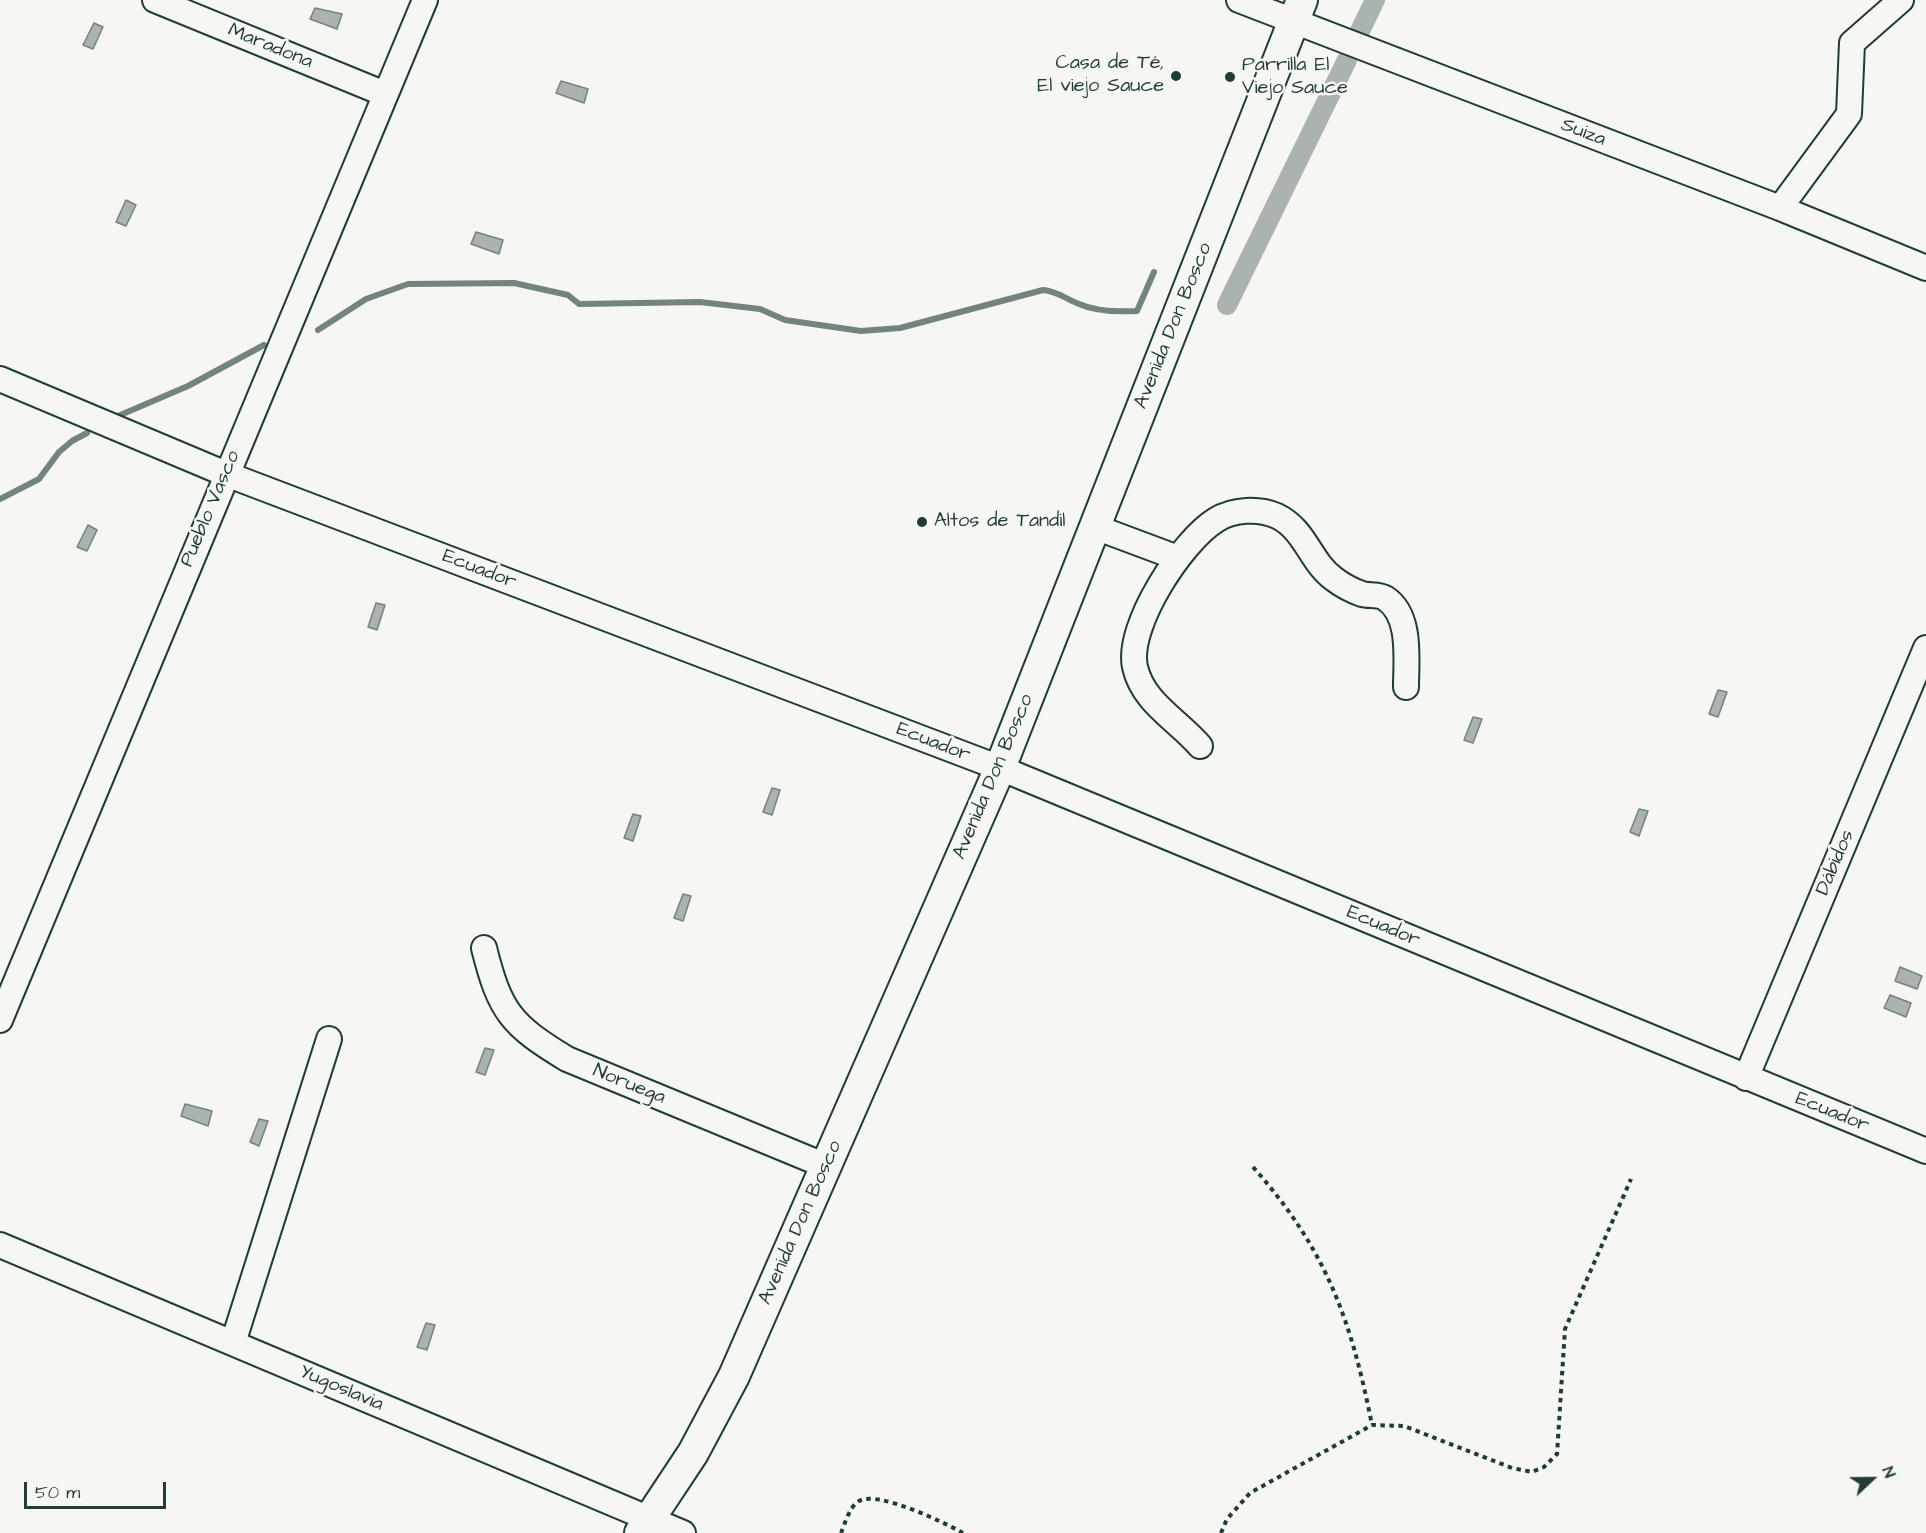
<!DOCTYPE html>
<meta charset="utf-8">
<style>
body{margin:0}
#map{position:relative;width:1926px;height:1533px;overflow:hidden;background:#f6f6f2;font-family:"Architects Daughter",sans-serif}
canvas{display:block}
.north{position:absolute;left:1842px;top:1449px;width:60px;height:60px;-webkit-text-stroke:4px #f6f6f2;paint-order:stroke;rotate:68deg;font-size:16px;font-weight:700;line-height:24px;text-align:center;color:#1f3d34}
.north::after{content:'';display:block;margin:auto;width:21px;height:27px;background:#1f3d34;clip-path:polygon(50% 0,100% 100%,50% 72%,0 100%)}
.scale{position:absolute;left:24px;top:1482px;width:142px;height:27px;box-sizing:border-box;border:3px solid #1f3d34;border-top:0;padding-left:8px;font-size:18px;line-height:21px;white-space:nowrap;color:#1f3d34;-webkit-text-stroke:4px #f6f6f2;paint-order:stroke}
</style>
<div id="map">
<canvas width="1926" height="1533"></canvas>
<div class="north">N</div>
<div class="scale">50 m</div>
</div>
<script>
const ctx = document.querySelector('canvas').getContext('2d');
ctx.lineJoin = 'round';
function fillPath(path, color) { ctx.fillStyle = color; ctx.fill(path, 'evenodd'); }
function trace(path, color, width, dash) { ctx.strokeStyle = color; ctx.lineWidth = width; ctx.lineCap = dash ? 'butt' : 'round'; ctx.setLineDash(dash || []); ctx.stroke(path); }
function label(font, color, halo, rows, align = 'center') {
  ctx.font = font + ' "Architects Daughter",sans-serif'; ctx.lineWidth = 5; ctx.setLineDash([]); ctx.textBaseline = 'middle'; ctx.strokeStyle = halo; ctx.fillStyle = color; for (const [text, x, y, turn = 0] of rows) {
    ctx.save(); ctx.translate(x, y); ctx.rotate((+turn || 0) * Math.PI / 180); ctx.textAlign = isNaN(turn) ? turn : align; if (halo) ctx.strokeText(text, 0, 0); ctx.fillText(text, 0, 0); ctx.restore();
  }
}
const water = new Path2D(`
 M315 8 342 14 337 29 310 19Z
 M94 23 103 27 93 49 83 45Z
 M561 81 588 89 584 103 556 93Z
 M126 200 136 205 126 226 116 222Z
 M476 232 503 240 499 254 471 244Z
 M88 525 97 530 87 551 77 547Z
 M376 603 385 605 377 630 368 627Z
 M1718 690 1727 692 1718 717 1709 714Z
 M1473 717 1482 719 1473 743 1464 740Z
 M772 788 780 790 772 815 763 812Z
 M1639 809 1648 811 1639 836 1630 832Z
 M633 814 641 816 633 841 624 838Z
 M683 894 691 896 683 921 674 918Z
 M1900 967 1922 976 1917 989 1895 981Z
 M1890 995 1911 1003 1906 1017 1884 1008Z
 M485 1048 494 1050 485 1075 476 1072Z
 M185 1104 212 1111 208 1126 181 1116Z
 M259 1119 268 1121 259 1146 250 1142Z
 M426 1323 435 1325 427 1350 417 1347Z`);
const stream = new Path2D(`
 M318 330 366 299 408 284 514 283 568 295 579 304 700 302 760 309 785 320 861 331 900 328 1043 290C1057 291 1066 299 1079 304 1097 312 1118 312 1137 311L1154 272
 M118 416 188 386 264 345
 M0 499 39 479 59 452 72 441 87 433`);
const canal = new Path2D(`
 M1360 31 1375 0
 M1227 305 1347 60`);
const path = new Path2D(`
 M1253 1167C1326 1249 1351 1319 1372 1425
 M841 1533C845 1524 849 1507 859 1501 878 1490 945 1523 963 1533
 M1221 1533 1227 1519 1250 1493 1372 1425 1404 1426 1512 1468 1532 1472 1544 1467 1557 1454 1565 1329 1631 1179`);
const minor = new Path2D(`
 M155 0 385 94
 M1239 0 1780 208 1926 268
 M1780 208 1849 114 1852 43 1901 0
 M0 379 226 474 1000 768 1926 1151
 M1095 527 1178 558
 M1200 746C1178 720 1143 703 1135 667 1126 626 1182 541 1216 520 1233 509 1259 508 1277 516 1306 530 1310 562 1334 579 1342 585 1353 591 1362 594 1369 596 1379 594 1385 598 1412 615 1406 660 1406 687
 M484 948C500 1012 511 1025 567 1059L826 1166
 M0 1020 425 0
 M1746 1078 1926 648
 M0 1245 683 1533
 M233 1343 329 1039`);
const major = new Path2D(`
 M640 1533 693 1453 734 1376 1000 768 1302 0`);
const markers = [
 [1176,76,6,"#1f3d34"],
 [1230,77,6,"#1f3d34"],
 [922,522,6,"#1f3d34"]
];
const streetNames = [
 ["Maradona",270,47,22],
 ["Suiza",1583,133,21],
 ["Avenida Don Bosco",1174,326,-68],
 ["Pueblo Vasco",211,509,-67],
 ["Ecuador",479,570,21],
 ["Ecuador",933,743,21],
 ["Avenida Don Bosco",994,777,-67],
 ["Dábidos",1836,863,-67],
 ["Ecuador",1383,927,23],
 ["Noruega",629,1085,22],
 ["Ecuador",1832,1113,22],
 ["Avenida Don Bosco",801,1223,-66],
 ["Yugoslavia",341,1389,23]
];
const poiNames = [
 ["Casa de Té,",1164,64,"right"],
 ["El viejo Sauce",1164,87,"right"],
 ["Parrilla El",1242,66],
 ["Viejo Sauce",1242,89],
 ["Altos de Tandil",934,522]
];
fillPath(water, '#aab3ae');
trace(water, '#72847d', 1.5);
trace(stream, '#72847d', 6);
trace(canal, '#aab3ae', 20);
trace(minor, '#1f3d34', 28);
trace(major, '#1f3d34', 34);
trace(path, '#1f3d34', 4, [4.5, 4.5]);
trace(minor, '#f6f6f2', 24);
trace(major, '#f6f6f2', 30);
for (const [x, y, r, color] of markers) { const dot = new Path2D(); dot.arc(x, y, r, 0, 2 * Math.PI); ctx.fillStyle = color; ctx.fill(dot); trace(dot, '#f6f6f2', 2); }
label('20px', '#1f3d34', '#f6f6f2', streetNames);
label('20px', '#1f3d34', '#f6f6f2', poiNames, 'left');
</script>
